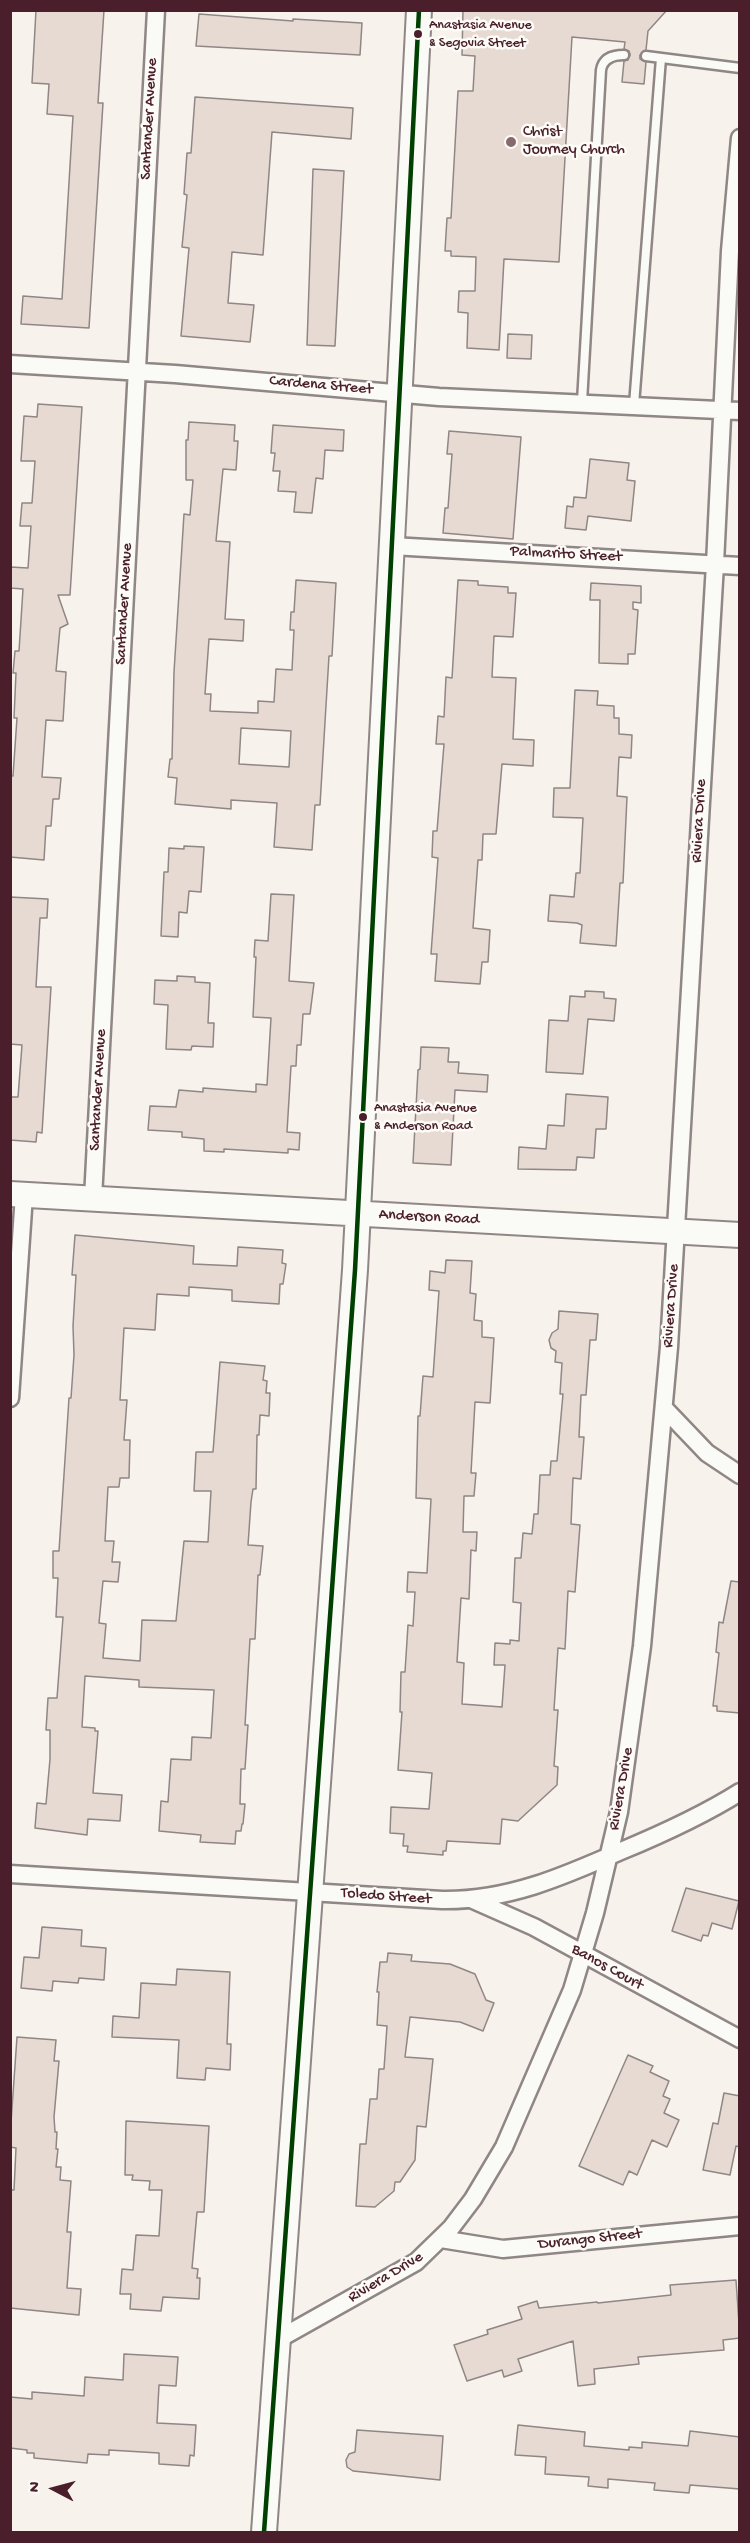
<!DOCTYPE html>
<style>
body{margin:0}
#map{position:relative;width:750px;height:2543px;overflow:hidden;background:#f7f2ec;font-family:"Gochi Hand",sans-serif}
canvas{display:block}
.frame{position:absolute;inset:0;border:12px solid #4a1f2b;pointer-events:none}
.north{position:absolute;left:24px;top:2459px;width:60px;height:60px;-webkit-text-stroke:4px #fdfcf7;paint-order:stroke;rotate:276deg;font-size:16px;font-weight:700;line-height:24px;text-align:center;color:#4a1f2b}
.north::after{content:'';display:block;margin:auto;width:21px;height:27px;background:#4a1f2b;clip-path:polygon(50% 0,100% 100%,50% 72%,0 100%)}
</style>
<div id="map">
<canvas width="750" height="2543"></canvas>
<div class="frame"></div>
<div class="north">N</div>
</div>
<script>
const ctx = document.querySelector('canvas').getContext('2d');
ctx.lineJoin = 'round';
function fillPath(path, color) { ctx.fillStyle = color; ctx.fill(path, 'evenodd'); }
function trace(path, color, width, dash) { ctx.strokeStyle = color; ctx.lineWidth = width; ctx.lineCap = dash ? 'butt' : 'round'; ctx.setLineDash(dash || []); ctx.stroke(path); }
function label(font, color, halo, rows, align = 'center') {
  ctx.font = font + ' "Gochi Hand",sans-serif'; ctx.lineWidth = 5; ctx.setLineDash([]); ctx.textBaseline = 'middle'; ctx.strokeStyle = halo; ctx.fillStyle = color; for (const [text, x, y, turn = 0] of rows) {
    ctx.save(); ctx.translate(x, y); ctx.rotate((+turn || 0) * Math.PI / 180); ctx.textAlign = isNaN(turn) ? turn : align; if (halo) ctx.strokeText(text, 0, 0); ctx.fillText(text, 0, 0); ctx.restore();
  }
}
const building = new Path2D(`
 M36 10H104L98 103H103L89 328 21 324 23 296 62 299 73 116 47 114 49 84 32 83Z
 M463 10H667L648 31 646 50 640 55V59L646 62 644 84 622 82 624 61 628 60 630 55 629 51 624 49 625 42 572 37 559 262 504 259 499 350 467 348 468 313 458 312 459 291H475L476 257 451 256V251H445L447 218H451L458 91H473L475 56 462 55Z
 M199 14 293 21V19L362 23 360 55 196 46Z
 M195 97 353 108 351 139 272 132 263 255 232 252 228 303 254 305 250 342 181 336 189 248 182 247 187 195 184 194 187 153H191Z
 M313 169 344 171 335 346 307 345Z
 M508 334 532 335 531 359 507 358Z
 M38 404 82 407 70 595H58L68 624 60 628 56 671 66 672 63 721 46 720 42 777 61 778 59 799H53L51 826H46L44 860 10 857V776H13L17 718H14L16 673H13L15 651H19L23 589 10 588V567L28 568 31 526H20L22 503H32L35 461H21L24 416 37 417Z
 M189 422 235 425 234 441H238L236 470 223 469 216 541 230 542 225 619 244 620 243 641 209 639 205 694H211L210 711 258 713V701L274 702 276 669 292 670 294 630H290L291 612H294L296 580 336 583 332 656H329L320 805H315L312 850 274 847 277 803 231 800V809L175 804 177 778 168 777 170 759H172L174 672 184 514 190 515 193 480H186V440H188ZM241 728 291 731 289 767 239 764Z
 M273 425 344 430 343 451 325 450 323 479 316 478 312 513 294 512 296 492 278 491 280 471H273L275 453H271Z
 M449 431 521 437 513 539 443 533 445 508H448L452 454H447Z
 M590 459 629 463 627 480 635 481 631 521 588 516 586 530 565 528 567 506 573 507 574 497 586 498Z
 M458 580 478 581V585L508 587V593H516L513 637 494 636 492 677 516 678 513 739 534 740 533 766 502 764 496 834H483L482 860H478L473 928 490 930 488 962H482L480 984 435 981 437 954H431L438 858 432 857 433 831H437L444 744H436L438 716 444 717 446 677 452 678Z
 M591 583 641 586V603L633 602V609L638 610 635 654H628V664L599 663 600 600H590Z
 M575 690 598 691 597 705 614 706V718H619V734L632 735 631 758 619 757 617 796 627 797 623 883H620L616 946 580 943 582 925 577 923 548 921 550 895 574 897 576 873H580L583 818 553 817 554 788H570Z
 M184 846 204 847 201 892 189 891 187 913 179 912 178 937 161 936 164 872H168L169 848 184 849Z
 M271 894 294 895 289 981 314 983 310 1014H303L301 1045H297L296 1066H291L287 1132 300 1133 299 1150 288 1149V1153L224 1149V1152L204 1151V1139L182 1137V1132L148 1130 150 1106 176 1107 179 1090 203 1092V1088L256 1092V1084L267 1085 271 1018 253 1017 256 957H254L255 940 268 941Z
 M10 897 48 899 47 918H40L36 987H51L42 1133 37 1132 36 1142 10 1140V1097H18L22 1045 10 1044Z
 M177 976 195 977V982L210 983 208 1023H214L213 1047 192 1046 191 1050 166 1049 168 1005 154 1004 155 980 177 981Z
 M585 991 604 992V998L616 999 614 1021 588 1019 583 1074 546 1072 549 1020 568 1021 570 996 585 997Z
 M421 1047 449 1048 448 1062H459L458 1073 488 1075 487 1092 455 1090 451 1165 413 1163 418 1070 420 1069Z
 M566 1094 608 1097 606 1129H596L594 1158 577 1157 576 1170 518 1169 519 1147 546 1149 548 1125 564 1126Z
 M75 1235 194 1246 193 1264 237 1266 238 1247 283 1250 282 1263 286 1264 283 1284H280L279 1304 232 1301V1290L189 1287V1296L157 1294 155 1330 124 1328 120 1400H127L124 1440H130L129 1478H120L119 1487H108L105 1541H114L112 1562H120L118 1582 103 1581 99 1623 106 1624 103 1658 140 1661 142 1620 176 1621 184 1541 208 1542 211 1491H194L196 1452H213L220 1362 265 1366 263 1380 267 1381 266 1393H270L269 1416 260 1415 259 1435H257L256 1489H253L251 1502 248 1545 263 1546 260 1575H258L255 1639H250L246 1708 245 1725H248L245 1769H241L240 1804H245L243 1824H242L241 1831H236L235 1844 200 1842 201 1835 159 1831 161 1801 168 1802 171 1759 191 1760 192 1737 211 1738 214 1690 139 1687V1680L85 1676 82 1727 95 1728V1731H98L93 1793 122 1795 120 1821 88 1819 87 1835 35 1828 37 1803 46 1804 50 1759V1730H46L48 1698H57L63 1617H56L58 1578H53V1551H59L69 1398H71L74 1355 73 1326 76 1275H72Z
 M446 1260 472 1261 470 1293 476 1294 474 1320 482 1321V1337L494 1338 490 1403 475 1402 471 1473H476L474 1496H464L463 1532H477L476 1551 471 1550 469 1599 461 1598 457 1662 464 1663 462 1704 502 1707 505 1665H494L495 1643 510 1644V1640L519 1641 521 1603 513 1602 515 1558H521L523 1533 532 1534 534 1514H538L540 1475H550L551 1461H557L563 1394H560L562 1363 555 1362 556 1351 551 1348 549 1340 552 1333 558 1329 559 1311 598 1314 596 1340H590L586 1395H581L579 1437H584L581 1479 573 1478 571 1524 580 1525 575 1592 568 1591 565 1649 558 1648 554 1710H558L554 1766 558 1767 557 1785 518 1821 502 1819 500 1844 447 1841 446 1851H443V1855L407 1852 408 1846H403L404 1834 390 1833 391 1807 429 1809 432 1773 398 1770 402 1712H400L401 1672H405L408 1625 413 1626 415 1592H407L408 1572 427 1573 431 1499 416 1498 418 1416H420L423 1376 433 1377 439 1291 429 1290 430 1271 445 1273Z
 M731 1581 740 1582V1713L717 1711V1706H713L719 1653 716 1652 719 1622 723 1623Z
 M686 1888 739 1901 732 1929 712 1923 708 1936 703 1935 701 1941 672 1931Z
 M42 1927 82 1930 81 1946 106 1948 104 1980 79 1978 78 1983 53 1981 52 1991 21 1988 24 1957 39 1958Z
 M388 1953 412 1955 411 1961 450 1964 475 1974 486 2000 494 2003 483 2031 460 2022 410 2017 405 2057 433 2059 426 2127 417 2126 415 2160 400 2182H395L394 2191 375 2207 356 2206 360 2144H366L370 2099H377L379 2069H384L387 2026 377 2025 379 1992H377L380 1962H387Z
 M177 1969 230 1972 227 2044H231L230 2070 206 2068 205 2080 177 2078 179 2040 112 2037 113 2016 139 2018 141 1983 176 1985Z
 M17 2037 56 2040 54 2061H59L54 2117 55 2132H57L56 2149H58L56 2167H61L60 2180 71 2181 67 2232H71L67 2288 81 2289 79 2315 10 2308V2190H14L16 2148 10 2147V2137Z
 M628 2055 653 2066 650 2072 669 2081 663 2096 670 2099 664 2113 679 2120 667 2147 652 2140 637 2175 629 2171 623 2185 579 2166Z
 M724 2093 740 2096V2147L736 2146 730 2175 703 2170 713 2123 718 2124Z
 M126 2121 209 2126 204 2212H197L192 2268 198 2269 197 2278H200L199 2299 163 2297 161 2311 130 2309 131 2294H120L122 2269 133 2270 136 2235 159 2236 162 2190H149L150 2181 132 2180 133 2175H125Z
 M736 2280 740 2338 723 2340 724 2350 638 2357 639 2364 594 2369 595 2384 578 2386 573 2341 518 2359 522 2371 504 2377 502 2370 467 2381 454 2345 488 2334 487 2330 522 2319 518 2307 537 2301 539 2308 597 2302 598 2303 671 2295 670 2285Z
 M124 2354 178 2357 176 2386 159 2385 157 2423 196 2425 194 2456 190 2455 189 2466 159 2464V2453L109 2450V2455L88 2454 87 2463 34 2458V2453H27V2450L10 2448V2397L32 2399V2392L84 2396 85 2377 123 2380Z
 M518 2425 585 2432 584 2446 629 2450V2447L642 2448V2442L688 2446 690 2431 740 2437V2489L690 2485 689 2493 654 2490 655 2483 608 2479V2488L588 2486 589 2477 545 2474 546 2457 515 2455Z
 M357 2430 443 2436 440 2480 353 2471 347 2467 346 2460 349 2454 355 2452Z`);
const lane = new Path2D(`
 M646 56 740 68
 M582 402 601 70C603 58 613 55 624 55
 M634 405 661 58`);
const street = new Path2D(`
 M10 364 175 374 439 397 740 411
 M392 546 740 566
 M93 1198 156 10
 M10 1398 24 1195
 M664 1408 707 1453 740 1475
 M10 1874 442 1900C507 1901 562 1877 621 1851 662 1834 702 1816 740 1792
 M473 1900 534 1927 740 2039
 M441 2239 503 2249 740 2226
 M277 2340 416 2262 451 2228 473 2199 504 2147 572 1990 595 1913 619 1812 642 1646 669 1347 715 564 730 251 740 138`);
const secondary = new Path2D(`
 M10 1194 740 1235
 M264 2532 355 1270 419 10`);
const bus1 = new Path2D(`
 M264 2532 355 1270 419 10`);
const markers = [
 [418,34,5,"#4a1f2b"],
 [511,142,6,"#87696f"],
 [363,1117,5,"#4a1f2b"]
];
const busNames = [
 ["Anastasia Avenue",429,26],
 ["& Segovia Street",429,44],
 ["Anastasia Avenue",374,1109],
 ["& Anderson Road",374,1127]
];
const streetNames = [
 ["Santander Avenue",150,119,-87],
 ["Cardena Street",321,386,5],
 ["Palmarito Street",566,555,3],
 ["Santander Avenue",125,604,-87],
 ["Riviera Drive",700,821,-87],
 ["Santander Avenue",99,1090,-87],
 ["Anderson Road",429,1218,3],
 ["Riviera Drive",672,1306,-86],
 ["Riviera Drive",622,1789,-80],
 ["Toledo Street",386,1897,4],
 ["Banos Court",607,1968,29],
 ["Durango Street",590,2240,-6],
 ["Riviera Drive",386,2278,-31]
];
const poiNames = [
 ["Christ",523,133],
 ["Journey Church",523,151]
];
fillPath(building, '#e7dad3');
trace(building, '#908685', 1.5);
trace(lane, '#908685', 13);
trace(street, '#908685', 21);
trace(secondary, '#908685', 28);
trace(lane, '#fafaf7', 8);
trace(street, '#fafaf7', 16);
trace(secondary, '#fafaf7', 24);
trace(bus1, '#004000', 4.5);
for (const [x, y, r, color] of markers) { const dot = new Path2D(); dot.arc(x, y, r, 0, 2 * Math.PI); ctx.fillStyle = color; ctx.fill(dot); trace(dot, '#fdfcf7', 2); }
label('14px', '#4a1f2b', '#fdfcf7', busNames, 'left');
label('16px', '#4a1f2b', '#fdfcf7', streetNames);
label('16px', '#4a1f2b', '#fdfcf7', poiNames, 'left');
</script>
